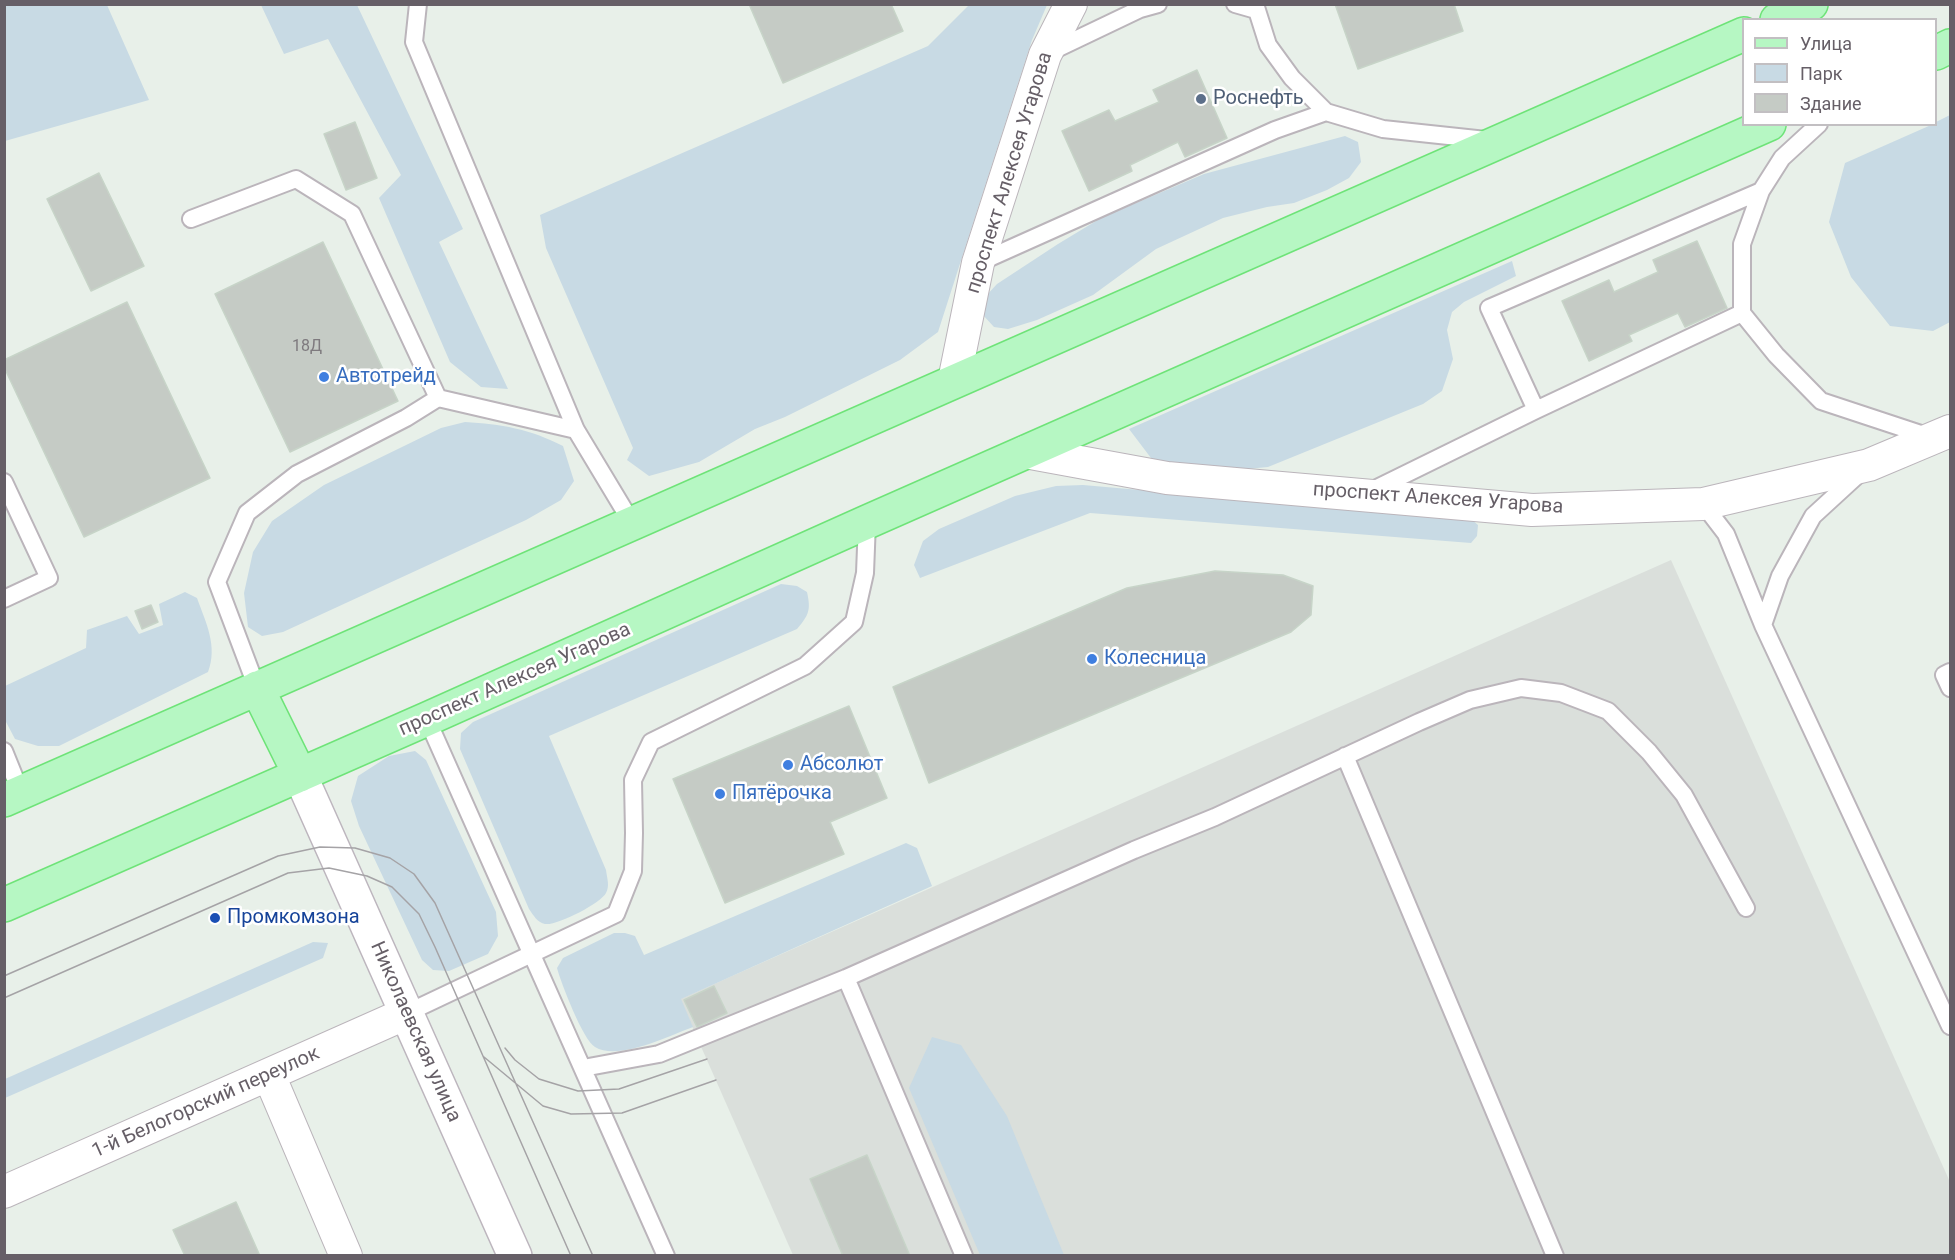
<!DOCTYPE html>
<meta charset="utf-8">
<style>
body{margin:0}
#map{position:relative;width:1955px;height:1260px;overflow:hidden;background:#e8f0e9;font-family:Roboto,sans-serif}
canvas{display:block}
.frame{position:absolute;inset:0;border:6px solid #665f67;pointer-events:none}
.legend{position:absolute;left:1742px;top:18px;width:195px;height:108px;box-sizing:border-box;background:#fff;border:2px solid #c2bfc2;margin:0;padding:8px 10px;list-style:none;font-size:18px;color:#665f67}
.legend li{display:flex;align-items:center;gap:12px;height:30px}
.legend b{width:30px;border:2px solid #c2bfc2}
</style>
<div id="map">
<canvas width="1955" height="1260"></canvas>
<div class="frame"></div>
<ul class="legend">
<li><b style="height:8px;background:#b6f7c3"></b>Улица</li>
<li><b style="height:16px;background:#c8dae4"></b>Парк</li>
<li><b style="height:16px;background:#c5cbc5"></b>Здание</li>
</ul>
</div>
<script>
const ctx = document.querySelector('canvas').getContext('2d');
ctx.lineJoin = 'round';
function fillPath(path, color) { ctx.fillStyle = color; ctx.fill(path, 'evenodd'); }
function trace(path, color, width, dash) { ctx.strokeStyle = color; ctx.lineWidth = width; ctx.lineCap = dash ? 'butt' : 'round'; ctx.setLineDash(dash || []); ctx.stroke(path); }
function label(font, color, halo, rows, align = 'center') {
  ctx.font = font + ' Roboto,sans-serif'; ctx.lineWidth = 5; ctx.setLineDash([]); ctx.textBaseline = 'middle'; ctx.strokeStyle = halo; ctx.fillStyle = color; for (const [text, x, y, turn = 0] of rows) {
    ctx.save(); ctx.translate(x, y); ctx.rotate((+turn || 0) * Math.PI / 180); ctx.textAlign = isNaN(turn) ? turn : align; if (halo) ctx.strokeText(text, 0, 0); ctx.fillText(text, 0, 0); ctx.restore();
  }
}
const industrial = new Path2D(`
 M1671 560 1950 1182V1255H793L680 999Z`);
const green = new Path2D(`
 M5 4 107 5 149 100 5 141Z
 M970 4 1047 5 1032 40 938 332 900 360 785 417 755 429 699 462 649 476 627 460 633 448 546 248 540 215 928 46Z
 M261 5H357L463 229 439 242 508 389 481 387 450 362 379 198 401 175 328 39 284 54Z
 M1950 115V322L1933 331 1890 326 1851 277 1829 222 1845 163 1931 125 1936 124V122Z
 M1345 136 1358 142 1361 162 1349 178 1327 190 1294 203 1267 207 1223 218 1156 249 1093 295 1037 320 1008 329 994 327 982 314 985 297 997 284 1058 244 1101 218 1204 174Z
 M1512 261 1516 276 1464 302 1452 312 1447 330 1453 359 1442 391 1423 404 1268 467 1236 470 1172 465 1151 458 1129 429Z
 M465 422C501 424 530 429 563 446L574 481 561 500 526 520 283 632 262 636 248 627 244 593 253 552 272 521 324 485 441 428Z
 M1083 485 1471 519 1478 525 1477 536 1471 543 1090 513 920 578 914 565 923 541 939 529 1015 496 1056 486Z
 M781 584 797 586 807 592C811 610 809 615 797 629L549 736 606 870C607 878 610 886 606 893 601 903 557 926 545 924 538 923 533 915 529 909L460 749 461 733 473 722Z
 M185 592 197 598C206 623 218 646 208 672L59 746H38L15 739 5 720V686L86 648 87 630 127 616 139 634 163 625 159 604Z
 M415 751 426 760 496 912 498 936 488 954 449 971 433 970 422 960 359 826 351 801 358 776 389 756Z
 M906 843 917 848 932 886 681 999 693 1027C669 1036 618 1061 595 1047 583 1040 561 983 557 968L563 958 614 933H625L635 936 644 955Z
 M313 942 328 943 323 958 5 1098V1079Z
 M932 1037 961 1045 1007 1116 1064 1255H980L909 1088Z`);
const building = new Path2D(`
 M749 4H891L903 31 783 83Z
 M1335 4H1454L1463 31 1358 69Z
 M1197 70 1227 138 1185 157 1178 142 1130 165 1132 171 1089 191 1062 131 1109 110 1115 121 1159 102 1153 90Z
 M355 122 377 178 346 190 324 134Z
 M99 173 144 266 91 291 47 199Z
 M1697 241 1727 308 1685 327 1678 313 1629 335 1632 341 1589 361 1562 301 1609 280 1614 292 1658 272 1653 260Z
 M323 242 398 401 290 452 215 294Z
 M127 302 210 478 84 537 4 367V360Z
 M1215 571 1283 575 1313 586 1311 615 1291 632 929 783 893 687 1127 588Z
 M151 605 158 622 142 629 135 611Z
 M849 706 887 798 830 822 844 854 725 903 673 779Z
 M714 986 727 1013 697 1027 684 1000Z
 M867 1155 910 1256H843L810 1179Z
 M236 1202 260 1256H185L173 1230Z`);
const lane = new Path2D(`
 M418 4 414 42 576 430 632 523
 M1235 4 1256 10
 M1255 4 1268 45 1292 78 1326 112 1383 129 1486 140
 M1050 52 1140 9 1158 4
 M1819 124 1782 158 1761 191 1742 244V313L1776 355 1821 401 1933 438
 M191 219 296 179 352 214 438 398 406 418 297 474 247 513 217 582 257 688
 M978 263 1275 130 1326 112
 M438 398 576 430
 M1536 410 1489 308 1761 191
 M4 482 49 578 4 599
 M1371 491 1536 410 1742 313
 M1703 504 1726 534 1763 625 1950 1026
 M1763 625 1780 576 1813 516 1861 472
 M1950 672 1944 675 1950 688
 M427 719 666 1256
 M4 751 21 793
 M1345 756 1555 1256
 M846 978 964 1256
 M407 1013 616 914 633 871 634 833 633 780 651 742 805 666 854 622 865 573 867 522
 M583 1068 659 1054 846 978 1134 850 1215 817 1419 722 1470 700 1521 688 1561 693 1608 711 1649 752 1684 795 1746 908`);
const street = new Path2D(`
 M954 381 978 263 1045 55 1071 4
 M1025 452 1167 478 1532 510 1703 504 1869 465 1950 431
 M269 1075 346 1256
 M4 1192 407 1013`);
const secondary = new Path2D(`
 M300 775 515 1256`);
const primary = new Path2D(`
 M1777 20 1811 4
 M1936 53 1950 46
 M257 688 300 775
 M4 800 1744 34
 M4 905 427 719 867 522 1769 124`);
const tram = new Path2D(`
 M4 976 278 856 320 847 355 848 390 858 414 874 435 903 593 1256
 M4 998 288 873 329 868 367 876 392 887 419 914 435 947 571 1256
 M505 1048 515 1060 539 1079 578 1091 619 1089 707 1059
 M484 1057 543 1106 571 1114 622 1113 716 1080`);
const markers = [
 [1201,99,6,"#5c6f8a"],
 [324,377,6,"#3f7fe0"],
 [1092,659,6,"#3f7fe0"],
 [788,765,6,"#3f7fe0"],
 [720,794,6,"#3f7fe0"],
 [215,918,6,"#1a4fb4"]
];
const numberNames = [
 ["18Д",307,347]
];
const serviceNames = [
 ["Роснефть",1213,99]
];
const streetNames = [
 ["проспект Алексея Угарова",1010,173,-73],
 ["проспект Алексея Угарова",1438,499,4],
 ["проспект Алексея Угарова",515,680,-24],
 ["Николаевская улица",415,1032,66],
 ["1-й Белогорский переулок",206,1103,-24]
];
const shopNames = [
 ["Автотрейд",336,377],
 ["Колесница",1104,659],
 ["Абсолют",800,765],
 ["Пятёрочка",732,794]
];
const transitNames = [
 ["Промкомзона",227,918]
];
fillPath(industrial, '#dadfdb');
fillPath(green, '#c8dae4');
fillPath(building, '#c5cbc5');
trace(building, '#c7d4c8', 1.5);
trace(lane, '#bbb5bb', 20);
trace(street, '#bbb5bb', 34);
trace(secondary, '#bdb6be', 36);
trace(primary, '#6ee378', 36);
trace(lane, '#fff', 16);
trace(street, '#fff', 32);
trace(secondary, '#fff', 33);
trace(primary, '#b6f7c3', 33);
trace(tram, '#a5a3a6', 1.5);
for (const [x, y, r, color] of markers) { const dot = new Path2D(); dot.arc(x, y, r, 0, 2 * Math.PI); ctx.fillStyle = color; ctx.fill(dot); trace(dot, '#fff', 2); }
label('16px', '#7e7a7e', null, numberNames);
label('20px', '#4e5e75', '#fff', serviceNames, 'left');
label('20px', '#665f67', '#fff', streetNames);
label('20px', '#366cbe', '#fff', shopNames, 'left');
label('20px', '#164399', '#fff', transitNames, 'left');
</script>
